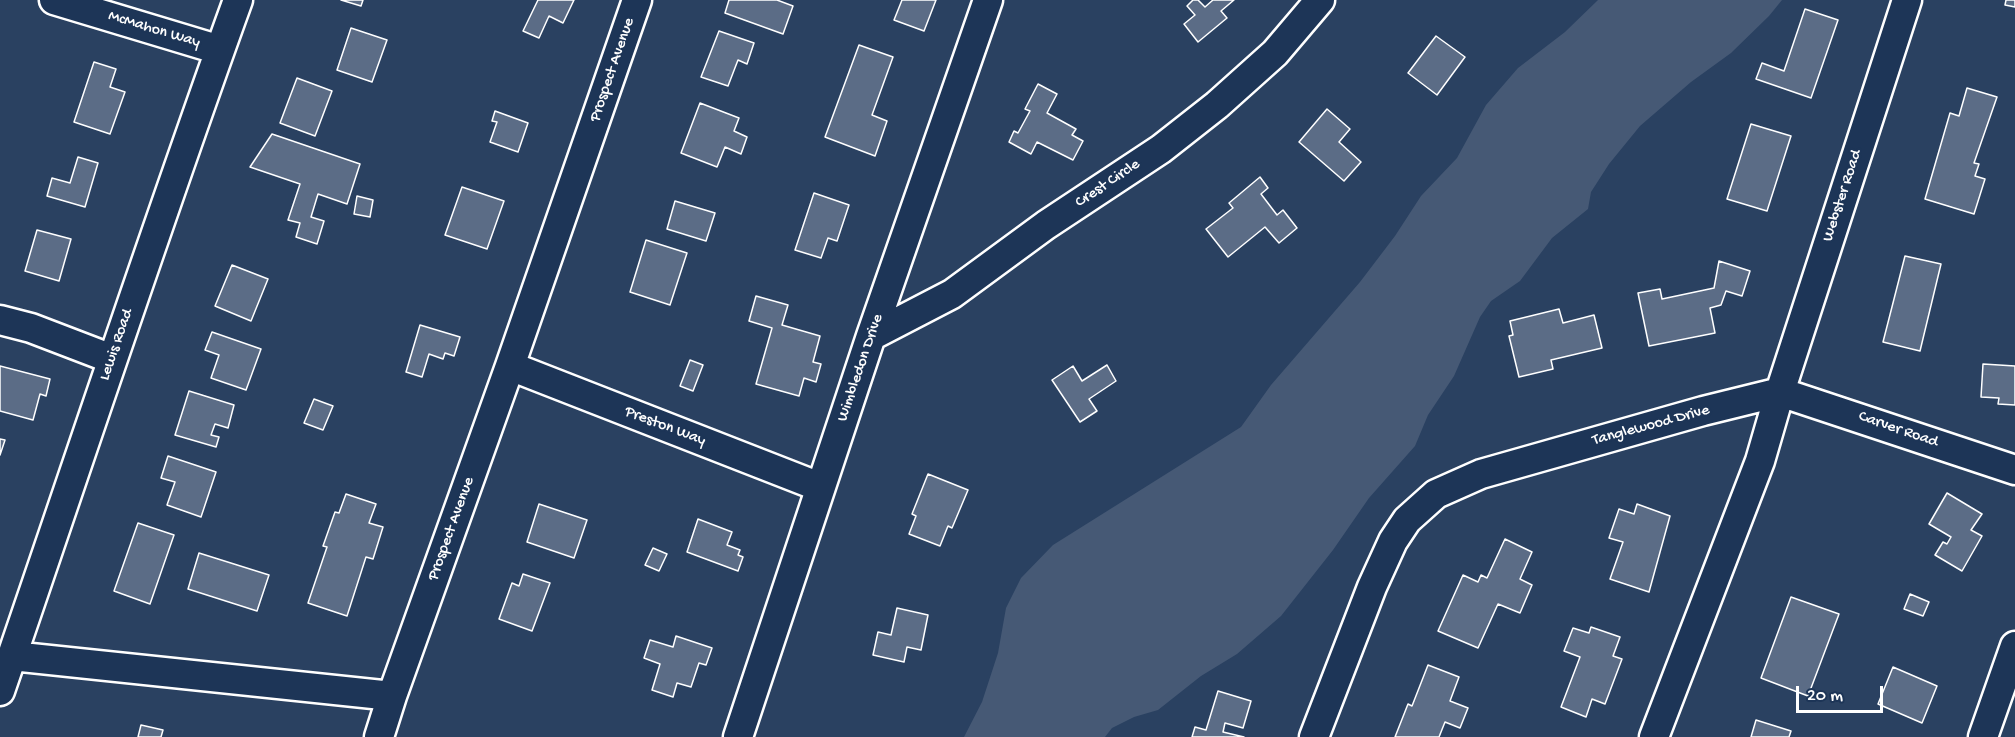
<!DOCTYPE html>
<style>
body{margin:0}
#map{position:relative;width:2015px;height:737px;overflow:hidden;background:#2a4161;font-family:"Gochi Hand",sans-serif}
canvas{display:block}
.scale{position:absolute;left:1796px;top:686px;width:87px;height:27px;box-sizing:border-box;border:3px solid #fff;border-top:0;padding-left:8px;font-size:18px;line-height:21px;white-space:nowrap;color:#fff;-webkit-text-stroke:4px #1d3557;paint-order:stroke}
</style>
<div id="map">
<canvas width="2015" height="737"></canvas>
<div class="scale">20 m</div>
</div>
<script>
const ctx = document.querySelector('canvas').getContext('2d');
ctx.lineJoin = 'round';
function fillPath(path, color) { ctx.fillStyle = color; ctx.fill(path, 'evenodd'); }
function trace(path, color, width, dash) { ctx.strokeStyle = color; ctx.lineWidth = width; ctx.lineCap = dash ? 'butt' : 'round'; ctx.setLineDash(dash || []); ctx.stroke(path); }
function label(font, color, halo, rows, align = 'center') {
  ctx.font = font + ' "Gochi Hand",sans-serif'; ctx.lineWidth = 4.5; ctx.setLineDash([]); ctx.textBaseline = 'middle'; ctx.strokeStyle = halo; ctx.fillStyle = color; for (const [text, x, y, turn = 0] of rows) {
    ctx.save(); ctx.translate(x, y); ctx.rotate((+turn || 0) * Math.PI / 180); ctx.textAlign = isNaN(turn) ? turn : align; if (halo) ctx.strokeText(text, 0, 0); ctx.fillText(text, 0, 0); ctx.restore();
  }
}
const green = new Path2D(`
 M1598 0H1782L1769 16 1731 53 1691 82 1640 126 1609 164 1591 192 1588 209 1552 238 1520 281 1491 301 1480 317 1454 376 1428 415 1415 446 1369 498 1333 550 1281 616 1237 654 1201 676 1158 710 1134 717 1112 728 1105 737H964L982 702 998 653 1006 608 1021 578 1053 545 1241 427 1271 385 1360 282 1395 236 1421 196 1457 158 1486 105 1518 68 1565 32Z`);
const building = new Path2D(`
 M341 0H363L361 6Z
 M538 0H574L563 23 549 16 539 38 523 31Z
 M729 0H777L793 6 783 34 725 13Z
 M902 0H936L924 31 894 20Z
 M1193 0H1198L1205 7 1213 0H1234L1221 11 1227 18 1198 42 1184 24 1195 15 1187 6Z
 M2006 0H2015V7L2005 5Z
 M1805 9 1838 20 1811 98 1756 79 1762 63 1784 71Z
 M351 28 387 40 372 82 337 70Z
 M719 31 754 43 747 64 738 60 728 86 701 77Z
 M1436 36 1465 57 1437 95 1408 73Z
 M859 45 893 57 872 115 887 121 875 156 825 137Z
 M94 62 116 69 110 87 125 92 110 134 74 122Z
 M297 78 332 91 315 136 280 123Z
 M1038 84 1057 94 1047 113 1076 129 1072 135 1083 141 1073 160 1037 142 1031 154 1009 142 1014 131 1018 133 1030 111 1025 109Z
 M1967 88 1997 97 1974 163 1979 164 1975 176 1985 179 1974 214 1925 199 1950 113 1959 116Z
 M700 103 739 118 734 131 747 137 741 154 725 147 717 167 681 153Z
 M1327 109 1350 129 1339 142 1361 162 1344 181 1299 142Z
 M495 111 528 123 518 152 490 142 497 122 492 121Z
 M1751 124 1791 136 1767 211 1727 199Z
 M272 134 360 164 347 204 318 194 311 217 324 221 317 244 296 237 300 223 288 220 300 184 250 167Z
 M78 157 98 163 85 207 47 196 52 178 70 183Z
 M1260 177 1268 188 1261 194 1277 215 1283 210 1297 228 1279 243 1265 227 1228 257 1206 229 1233 208 1229 203Z
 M462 187 504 201 487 249 445 235Z
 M814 193 849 205 837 241 828 238 821 258 795 250Z
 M357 196 373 200 370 217 354 214Z
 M675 201 715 213 706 241 667 229Z
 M37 230 71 239 59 281 25 271Z
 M646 240 687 253 670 305 630 292Z
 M1905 256 1941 264 1920 351 1883 342Z
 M1719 261 1750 271 1742 296 1726 291 1721 305 1710 308 1715 333 1649 346 1638 293 1660 289 1662 299 1714 288Z
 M232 265 268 279 251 321 215 306Z
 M756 296 788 305 782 325 820 336 813 362 821 364 816 382 804 378 799 396 756 384 772 328 749 321Z
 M1559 309 1563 323 1594 315 1602 348 1551 360 1553 369 1519 377 1509 336 1513 335 1510 321Z
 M420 325 460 337 454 356 445 353 443 359 429 354 422 377 406 372Z
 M212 332 261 349 246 390 211 378 219 355 205 350Z
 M690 360 703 365 693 391 680 386Z
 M1983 364 2015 366V405L1998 404 1999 398 1981 397Z
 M1107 365 1116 381 1089 399 1097 411 1080 422 1052 380 1073 366 1082 381Z
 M0 366 50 379 46 396 40 394 33 420 0 411Z
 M189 391 234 405 228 428 215 424 211 435 219 437 216 447 175 435Z
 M314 399 333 406 323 430 304 423Z
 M0 439 5 440 0 455Z
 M168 456 216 472 201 517 167 505 175 482 161 478Z
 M928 474 968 490 952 528 948 526 940 546 909 534 916 516 912 514Z
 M1947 493 1982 514 1971 530 1982 536 1962 571 1935 555 1943 542 1947 544 1951 537 1929 524Z
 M346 494 376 504 369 523 383 527 373 559 366 557 347 616 308 603 327 547 323 546 335 512 339 513Z
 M539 504 587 520 574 558 527 542Z
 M1637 504 1670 516 1649 592 1610 579 1623 542 1609 538 1619 509 1634 514Z
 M698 519 732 532 727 545 740 550 738 555 743 557 738 571 687 552Z
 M138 523 174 535 150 604 114 591Z
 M1505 539 1532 552 1520 579 1532 585 1520 613 1498 604 1478 648 1438 631 1463 575 1478 582 1481 575 1487 578Z
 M653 548 667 554 659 571 645 565Z
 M199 553 269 575 257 611 188 589Z
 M523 574 550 583 532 631 499 619 512 583 519 586Z
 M1910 594 1929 602 1923 616 1904 609Z
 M1791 597 1839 614 1808 696 1761 678Z
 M897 608 928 615 921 650 907 647 904 662 873 655 878 632 891 635Z
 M1591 627 1620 637 1613 656 1622 659 1605 704 1592 699 1586 717 1561 707 1580 657 1564 651 1573 628 1589 633Z
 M676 636 712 648 706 665 699 663 691 687 677 683 673 697 652 690 660 664 644 658 650 640 673 647Z
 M1428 665 1459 677 1450 701 1468 708 1460 728 1445 722 1439 737H1395L1408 704 1412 706Z
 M1893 667 1937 686 1922 723 1878 704Z
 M1218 691 1251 701 1243 728 1225 723 1223 732 1244 737H1192L1195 727 1206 730Z
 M1756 720 1791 731 1789 737H1751Z
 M141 725 163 730 161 737H138Z`);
const minor = new Path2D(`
 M54 0 220 50
 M1907 0 1780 392 2015 470
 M0 320 31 328 112 359
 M871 336 952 294 1046 225 1161 149 1217 105 1275 53 1320 0
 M510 366 820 487
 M12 656 392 696 510 366 637 0
 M0 691C79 461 155 229 238 0
 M379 737 392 696
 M738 737 871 336 988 0
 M1314 737 1372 587 1393 541 1407 520 1436 494 1481 474 1703 411 1780 392 1760 461 1654 737
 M1983 737 2015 646`);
const streetNames = [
 ["McMahon Way",154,30,17],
 ["Prospect Avenue",613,70,-71],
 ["Crest Circle",1108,184,-34],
 ["Webster Road",1843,196,-72],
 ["Lewis Road",117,345,-71],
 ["Wimbledon Drive",861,368,-71],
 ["Tanglewood Drive",1651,426,-15],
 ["Preston Way",665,427,21],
 ["Carver Road",1898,430,19],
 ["Prospect Avenue",452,529,-70]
];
fillPath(green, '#465975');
fillPath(building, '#5b6c86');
trace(building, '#fff', 1.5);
trace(minor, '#fff', 33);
trace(minor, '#1d3557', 28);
label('16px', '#fff', '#1d3557', streetNames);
</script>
